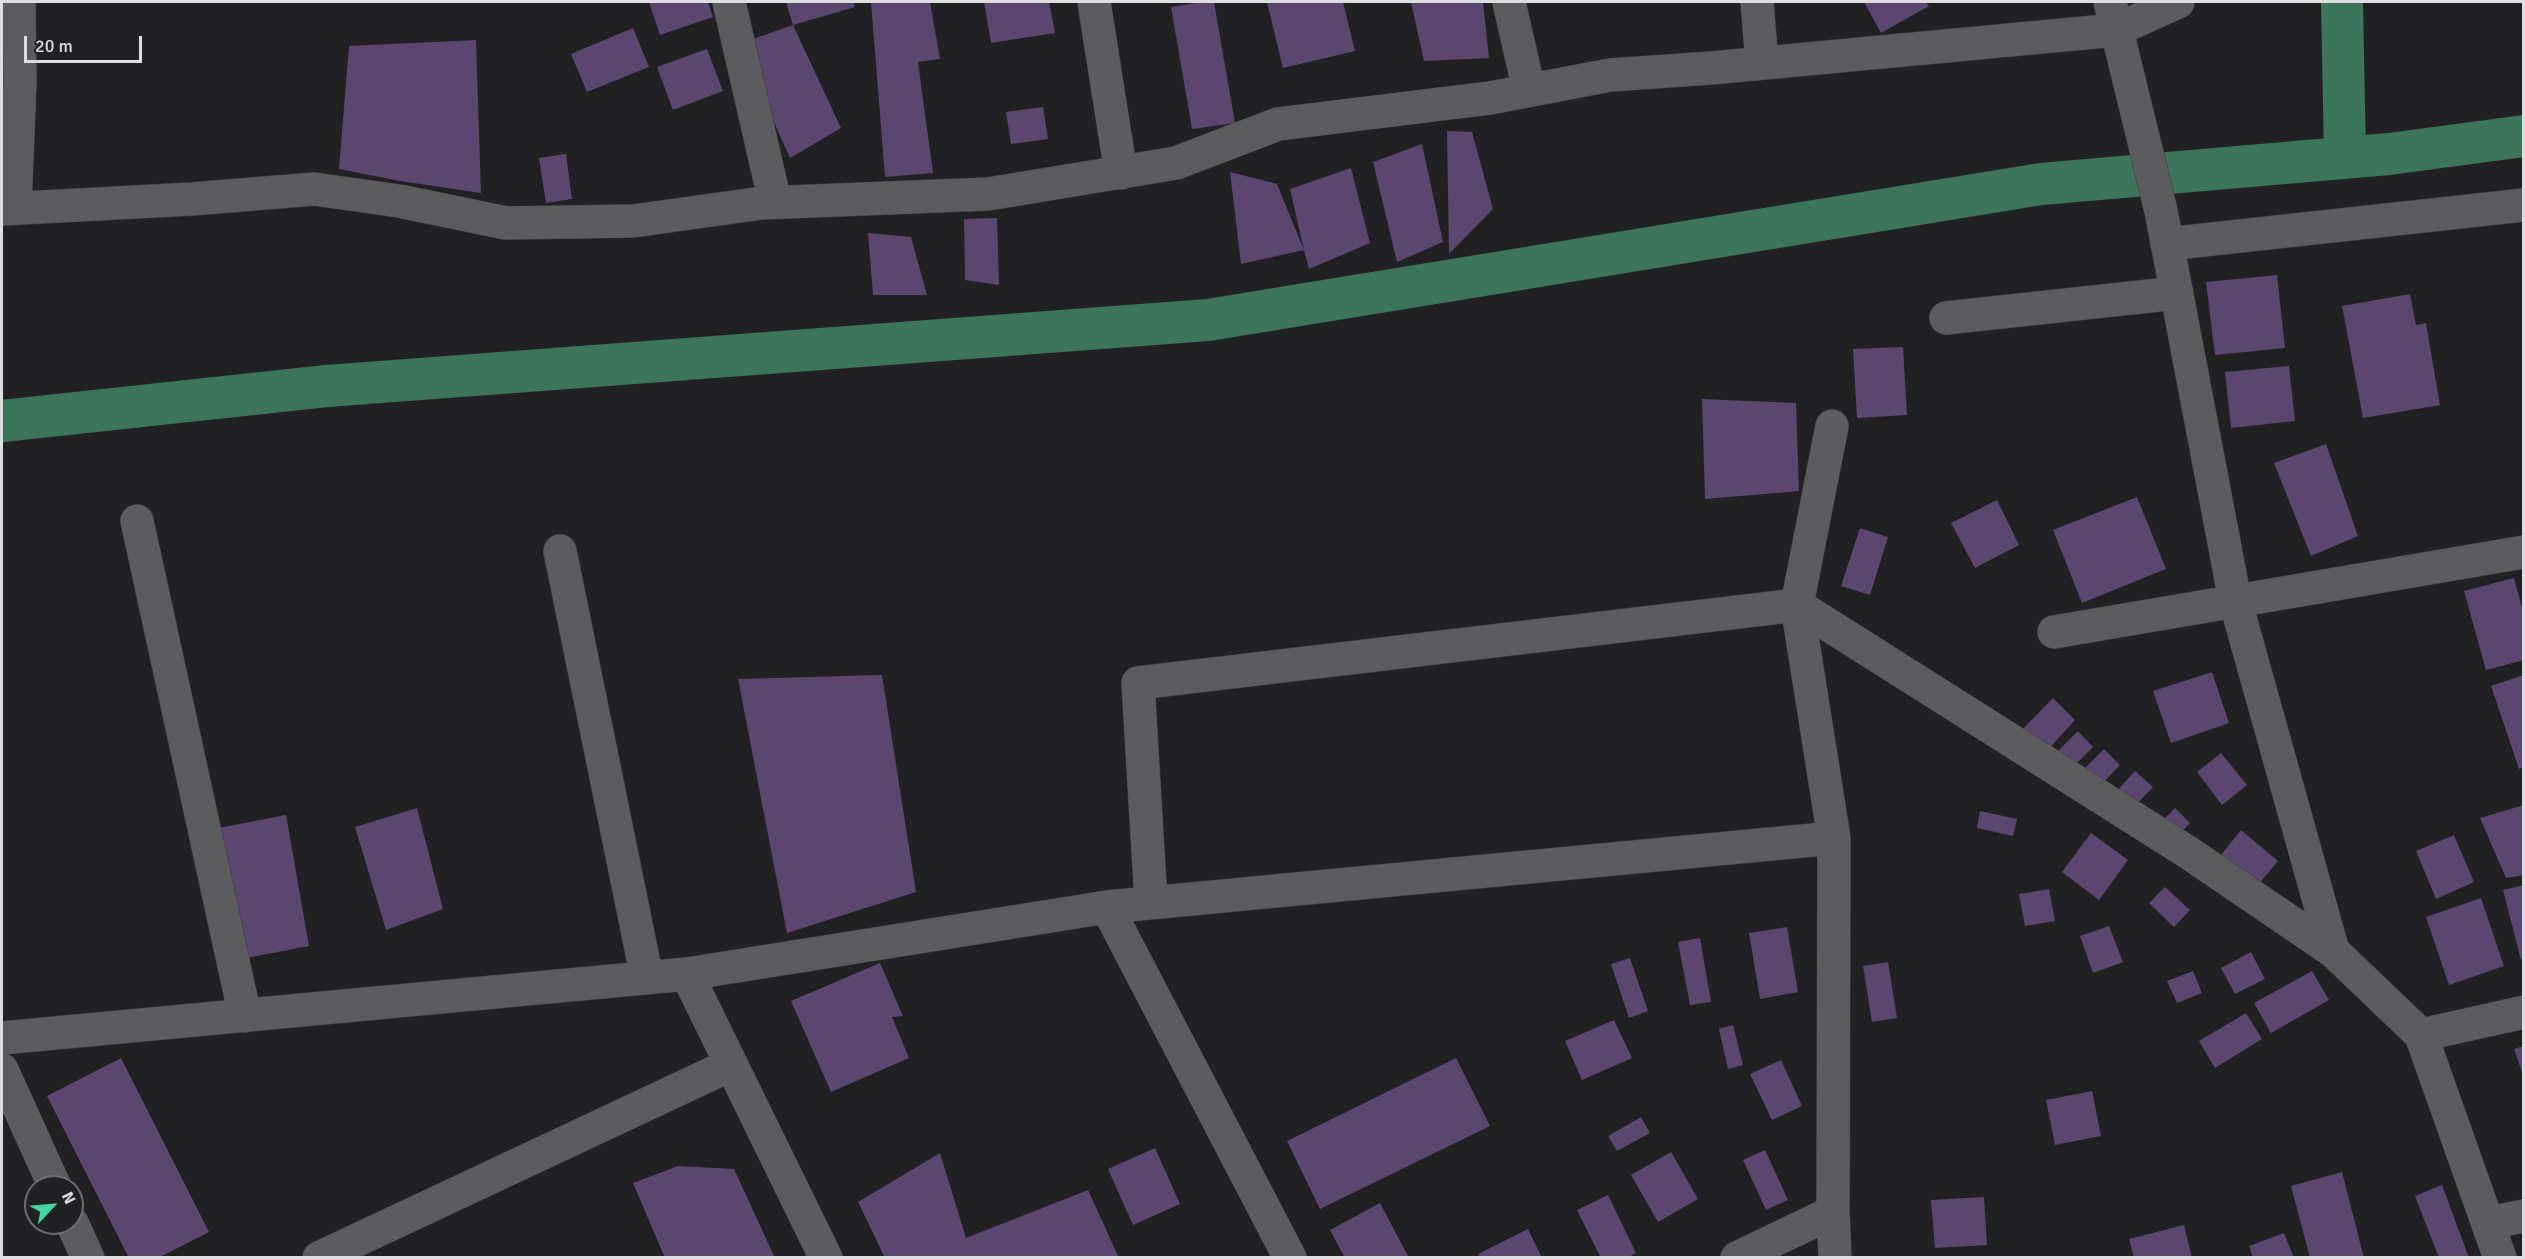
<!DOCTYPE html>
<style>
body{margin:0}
#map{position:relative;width:2525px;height:1259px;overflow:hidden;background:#212022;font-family:Signika,sans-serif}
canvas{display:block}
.frame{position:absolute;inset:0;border:3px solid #dedddf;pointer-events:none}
.north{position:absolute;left:24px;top:1175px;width:60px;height:60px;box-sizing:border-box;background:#212022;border:2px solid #6d6c6e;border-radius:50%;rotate:64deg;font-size:16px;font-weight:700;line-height:24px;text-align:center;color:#dedddf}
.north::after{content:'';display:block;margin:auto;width:21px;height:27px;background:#45d49f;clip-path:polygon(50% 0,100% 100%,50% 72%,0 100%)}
.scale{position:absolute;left:24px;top:36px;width:118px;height:27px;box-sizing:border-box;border:3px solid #dedddf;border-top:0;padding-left:8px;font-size:18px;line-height:21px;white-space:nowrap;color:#dedddf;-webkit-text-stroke:4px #212022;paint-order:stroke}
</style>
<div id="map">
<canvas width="2525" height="1259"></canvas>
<div class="frame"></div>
<div class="north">N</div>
<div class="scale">20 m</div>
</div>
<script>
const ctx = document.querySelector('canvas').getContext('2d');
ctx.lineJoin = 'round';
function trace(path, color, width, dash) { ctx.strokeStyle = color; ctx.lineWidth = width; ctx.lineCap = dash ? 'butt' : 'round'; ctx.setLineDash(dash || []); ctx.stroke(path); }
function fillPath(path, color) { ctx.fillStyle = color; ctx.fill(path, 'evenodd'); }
const canal = new Path2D(`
 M2342 2 2345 158
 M2 421 327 386 1208 320 2041 184 2389 154 2524 136`);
const building = new Path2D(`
 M649 2H708L713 17 660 35Z
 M786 2H853L855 7 793 25Z
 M871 2H930L940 59 918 62 933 173 885 177Z
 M984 2H1049L1055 33 991 43Z
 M1203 2H1214L1235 123 1192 129 1171 7Z
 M1267 2H1343L1355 51 1283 68Z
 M1411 2H1483L1489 58 1424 61Z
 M1864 2H1926L1929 6 1881 33Z
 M793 25 841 128 790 158 739 44Z
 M633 28 649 67 587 92 571 54Z
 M476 40 481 193 400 181 339 169 349 46Z
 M707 49 723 91 673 110 657 67Z
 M1043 107 1048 139 1011 144 1006 112Z
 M1447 131 1472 132 1493 209 1449 254Z
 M1422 144 1443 242 1397 262 1373 162Z
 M566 154 572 199 546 203 539 158Z
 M1351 168 1370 243 1309 269 1304 250 1241 264 1230 172 1277 184 1304 250 1290 189Z
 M997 218 999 285 965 280 964 219Z
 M868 233 911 237 927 295H873Z
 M2277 275 2285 348 2215 355 2206 282Z
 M2410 294 2416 325 2426 323 2440 405 2363 418 2342 306Z
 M1903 347 1907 415 1857 418 1853 349Z
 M2289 366 2295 421 2231 428 2225 372Z
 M1702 399 1796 403 1799 491 1705 499Z
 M2326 444 2358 536 2311 556 2274 463Z
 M2137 497 2166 569 2082 603 2053 530Z
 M1997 500 2019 545 1975 568 1951 523Z
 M1860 528 1888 537 1870 595 1841 586Z
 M2514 578 2524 615V660L2486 670 2464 591Z
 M2212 672 2229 723 2171 743 2153 691Z
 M882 675 916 892 787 933 738 679Z
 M2524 675V767L2519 769 2491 686Z
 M2053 698 2075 720 2044 754 2020 732Z
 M2078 731 2093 747 2070 770 2054 755Z
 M2104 749 2120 765 2096 790 2079 774Z
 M2221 753 2247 785 2222 805 2197 772Z
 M2135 771 2153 787 2130 811 2113 795Z
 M2524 805V875L2506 878 2480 818Z
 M417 808 443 909 386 930 355 827Z
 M2175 808 2190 823 2175 838 2160 823Z
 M1980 811 2017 819 2013 836 1977 828Z
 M286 815 309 946 241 959 214 829Z
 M2241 830 2278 861 2253 891 2217 860Z
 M2091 833 2128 860 2099 900 2062 872Z
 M2454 835 2474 882 2436 899 2416 851Z
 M2524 885V959L2521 960 2503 890Z
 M2165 887 2190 910 2174 927 2149 903Z
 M2049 889 2055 921 2025 926 2019 894Z
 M2481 898 2504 966 2449 985 2426 917Z
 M2109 926 2123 962 2093 973 2080 936Z
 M1787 927 1798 992 1760 999 1749 933Z
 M1700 938 1711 1002 1690 1005 1678 942Z
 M2251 952 2265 979 2235 994 2221 968Z
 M1630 958 1648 1011 1629 1018 1611 964Z
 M1888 962 1897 1018 1872 1022 1863 966Z
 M880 963 903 1016 892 1017 909 1058 831 1092 791 1001Z
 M2193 971 2202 993 2177 1003 2167 981Z
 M2312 971 2329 1000 2271 1033 2254 1003Z
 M2246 1013 2262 1039 2215 1068 2199 1041Z
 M1614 1020 1632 1058 1582 1080 1565 1041Z
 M1733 1025 1743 1065 1728 1069 1719 1029Z
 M2524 1046V1075H2523L2514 1049Z
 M121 1058 209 1232 158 1258H129L47 1096Z
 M1456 1058 1490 1126 1320 1209 1287 1141Z
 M1781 1060 1802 1106 1772 1120 1750 1074Z
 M2092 1091 2101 1136 2055 1145 2046 1100Z
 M1641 1117 1650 1133 1617 1151 1608 1136Z
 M1155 1148 1180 1204 1133 1225 1108 1169Z
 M1765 1150 1788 1200 1766 1210 1743 1160Z
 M1671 1152 1698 1199 1658 1222 1631 1175Z
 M940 1153 966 1238 1088 1190 1119 1258H885L858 1202Z
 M678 1166 734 1169 775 1258H665L633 1183Z
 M2342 1172 2364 1258H2310L2291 1186Z
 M2442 1185 2469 1258H2439L2415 1196Z
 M1608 1195 1636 1253 1627 1258H1601L1577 1210Z
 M1984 1197 1987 1245 1935 1248 1931 1200Z
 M1380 1203 1408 1256 1345 1258 1330 1230Z
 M2184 1225 2192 1258H2134L2129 1239Z
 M1528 1229 1542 1258H1480L1478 1254Z
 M2284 1233 2294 1258H2253L2249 1246Z`);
const minor = new Path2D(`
 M729 2 775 202
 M1094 2 1121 173
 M1509 2 1529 90
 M1757 2 1762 63
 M2110 2 2161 211 2235 600 2333 951 2421 1035 2500 1258
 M15 208 20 82 19 2
 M2 209 192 199 314 189 399 201 506 223 633 221 762 203 988 194 1176 163 1278 124 1490 98 1610 75 1711 68 2116 30 2178 2
 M2167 244 2524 205
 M1946 318 2177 293
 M137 521 245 1016
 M560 551 647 978
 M2054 632 2524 552
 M1151 902 1138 683 1797 605 1832 426
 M1107 907 1290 1258
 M687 974 826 1258
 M2421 1035 2524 1012
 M2 1038 687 974 1107 907 1834 838
 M2 1070 55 1187
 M72 1223 88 1258
 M2488 1223 2524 1216
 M319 1258 730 1065
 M1737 1258 1833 1212
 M1835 1258 1833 1212 1834 838 1797 605 2189 853 2333 951`);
trace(canal, '#3c745c', 42);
fillPath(building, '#5b466f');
trace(minor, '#3e3d3f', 34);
trace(minor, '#5c5b5e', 33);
</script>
